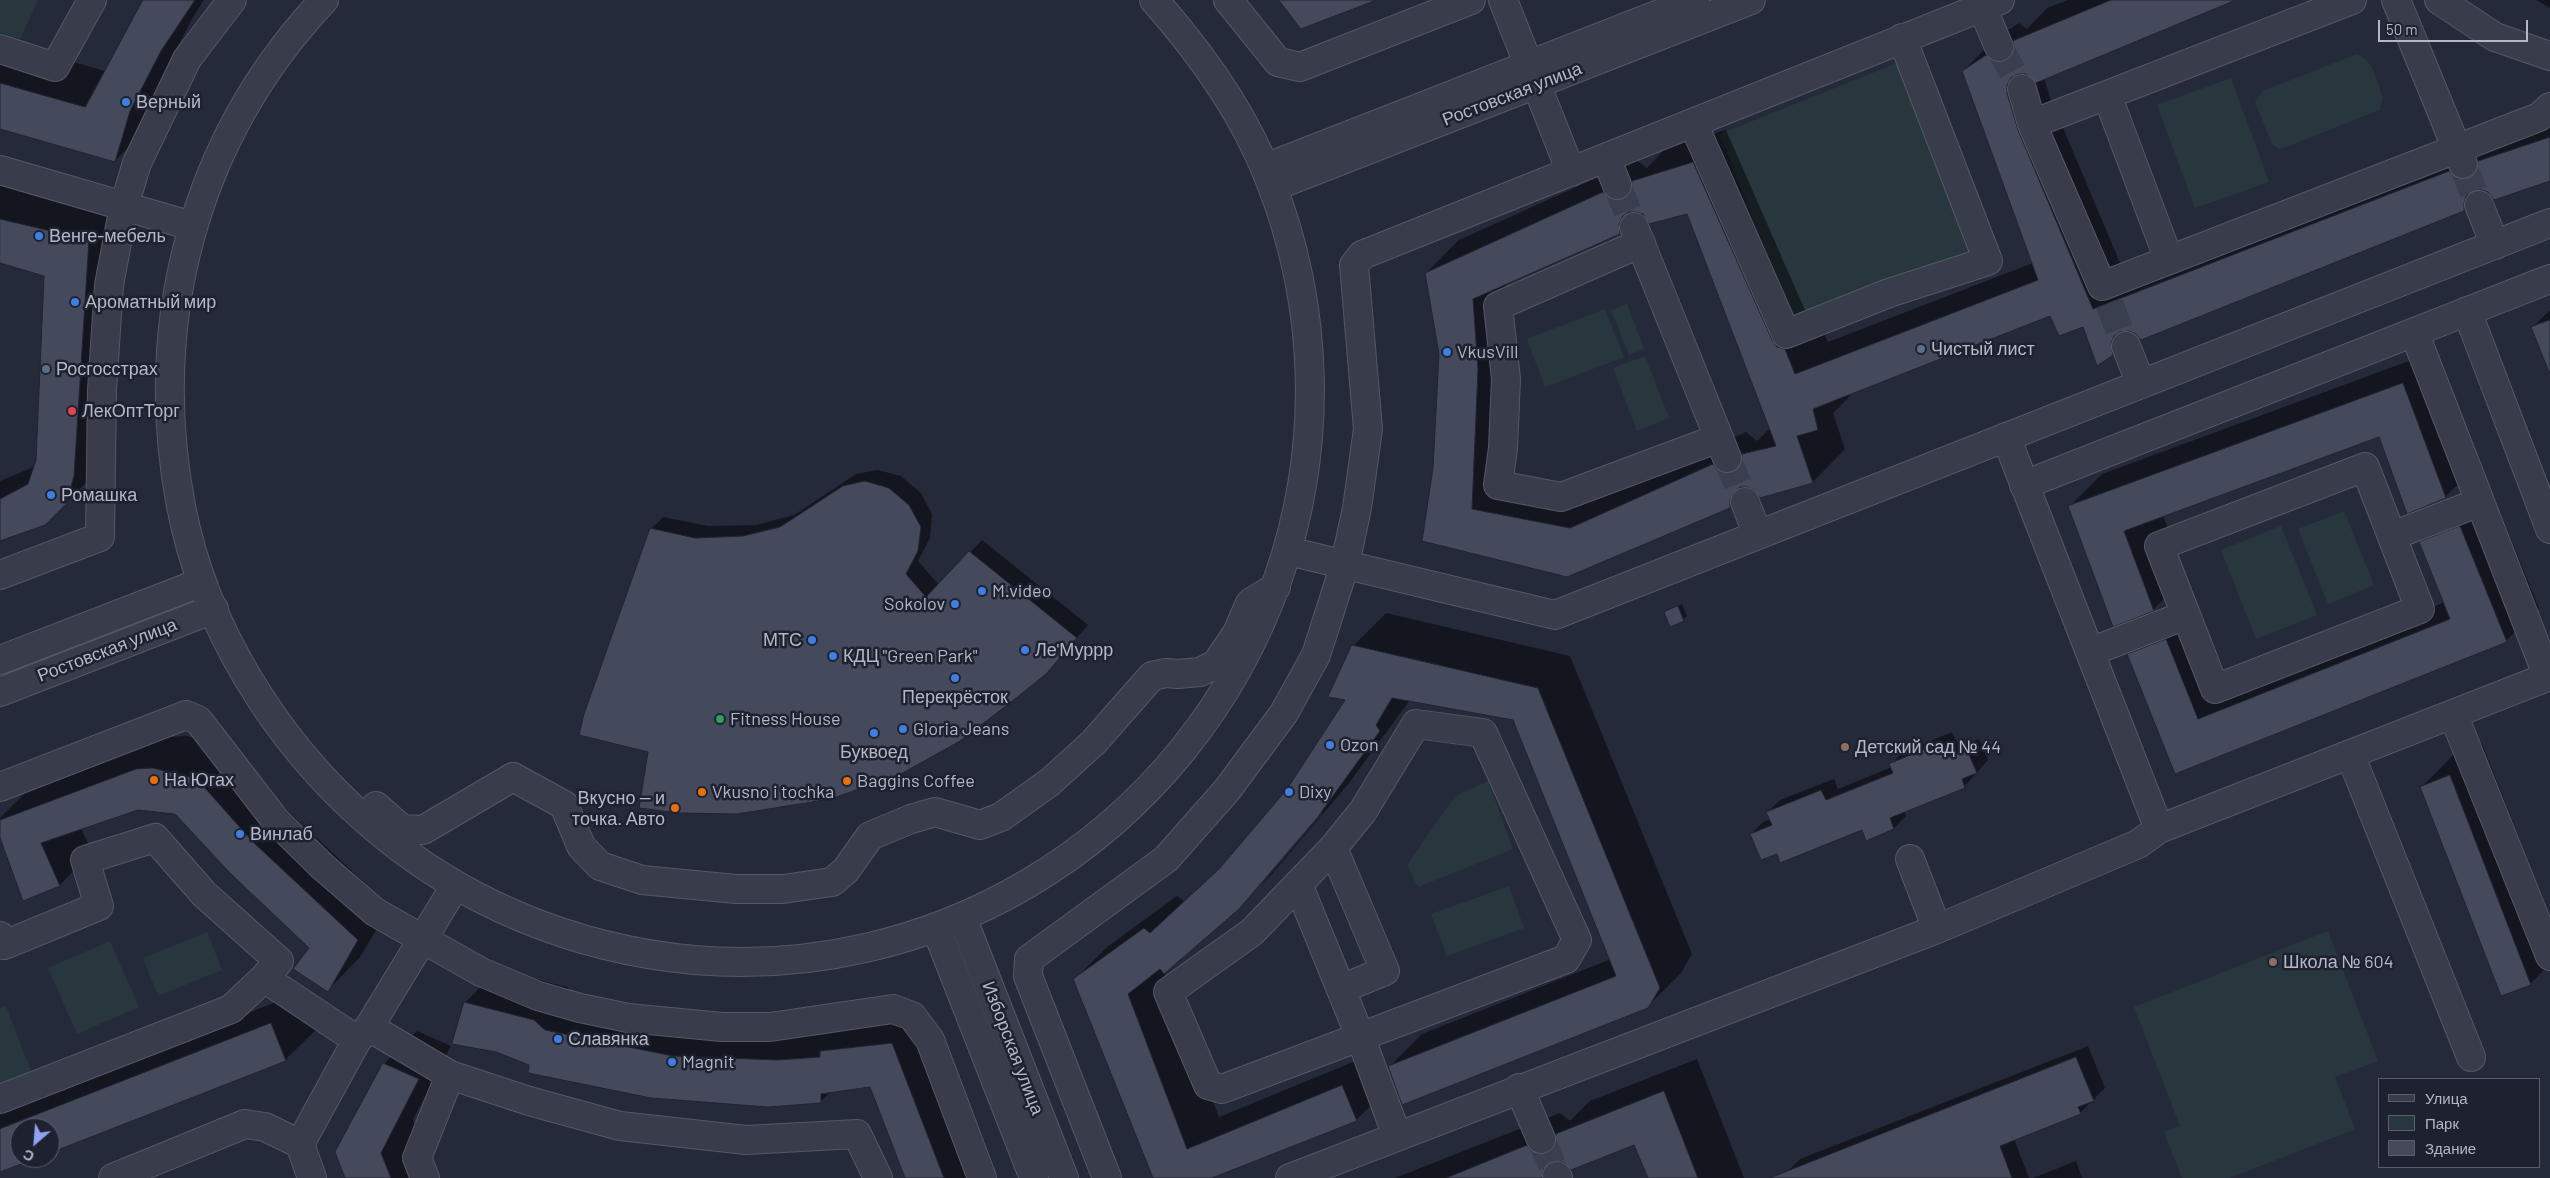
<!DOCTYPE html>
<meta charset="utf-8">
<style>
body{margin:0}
#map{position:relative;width:2550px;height:1178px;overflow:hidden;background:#252a3b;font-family:Barlow,sans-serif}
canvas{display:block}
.legend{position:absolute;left:2378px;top:1078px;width:162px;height:90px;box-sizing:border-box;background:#1e2230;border:1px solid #5a5e6c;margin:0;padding:6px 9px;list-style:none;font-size:15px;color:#b4b8c6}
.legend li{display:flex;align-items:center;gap:10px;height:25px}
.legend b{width:25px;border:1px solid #5a5e6c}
.north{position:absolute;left:10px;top:1118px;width:50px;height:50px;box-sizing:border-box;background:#1e2230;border:1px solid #5a5e6c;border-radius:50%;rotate:207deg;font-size:14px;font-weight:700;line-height:20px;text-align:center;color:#b4b8c6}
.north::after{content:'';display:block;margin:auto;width:18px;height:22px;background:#90a2f0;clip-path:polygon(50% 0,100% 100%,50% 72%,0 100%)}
.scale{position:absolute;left:2378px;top:20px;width:150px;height:22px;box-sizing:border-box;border:2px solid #b4b8c6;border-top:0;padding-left:6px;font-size:15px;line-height:18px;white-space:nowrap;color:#b4b8c6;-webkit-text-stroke:4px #1e2230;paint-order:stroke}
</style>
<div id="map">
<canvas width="2550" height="1178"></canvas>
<ul class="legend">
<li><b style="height:6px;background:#393d4b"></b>Улица</li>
<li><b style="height:14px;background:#28373d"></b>Парк</li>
<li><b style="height:14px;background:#44495c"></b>Здание</li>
</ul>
<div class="north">С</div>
<div class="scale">50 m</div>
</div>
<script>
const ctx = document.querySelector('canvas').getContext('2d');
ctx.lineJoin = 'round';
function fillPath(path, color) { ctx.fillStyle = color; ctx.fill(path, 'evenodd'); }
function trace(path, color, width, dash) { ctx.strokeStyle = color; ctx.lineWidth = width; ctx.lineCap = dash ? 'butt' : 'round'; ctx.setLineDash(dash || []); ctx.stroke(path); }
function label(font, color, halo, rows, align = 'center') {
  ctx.font = font + ' Barlow,sans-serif'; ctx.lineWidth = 5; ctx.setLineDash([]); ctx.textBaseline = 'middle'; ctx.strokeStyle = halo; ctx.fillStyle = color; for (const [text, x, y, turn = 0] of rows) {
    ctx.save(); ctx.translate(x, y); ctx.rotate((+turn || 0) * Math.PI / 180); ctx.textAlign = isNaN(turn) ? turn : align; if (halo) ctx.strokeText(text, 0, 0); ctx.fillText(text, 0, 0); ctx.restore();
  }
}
const green = new Path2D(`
 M0 0H38L20 39 0 32Z
 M2357 54C2374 60 2377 82 2383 98L2379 110 2286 147 2279 149 2272 144 2255 102 2263 91Z
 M1900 62 1973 257 1793 323 1720 134Z
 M2231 78 2269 182 2195 208 2157 105Z
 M1627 304 1644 349 1629 355 1611 310Z
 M1605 309 1624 357 1545 387 1527 339Z
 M1645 356 1669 418 1637 431 1613 368Z
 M2344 511 2374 585 2328 604 2298 529Z
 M2281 526 2317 615 2256 639 2221 550Z
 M1488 781 1513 849 1418 887 1407 865 1455 796Z
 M1509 886 1524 928 1447 956 1431 914Z
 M2328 931 2378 1061 2335 1077 2355 1129 2230 1178H2182L2164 1132 2180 1126 2134 1007Z
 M207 932 222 970 158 996 143 958Z
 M110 941 139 1007 77 1034 48 968Z
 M6 1006 32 1074 0 1086V1008Z`);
const shadow = new Path2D(`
 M144 0H204L193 17 162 77 147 128 115 161 0 127V41L105 71Z
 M2068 0H2234L2044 78 2050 97 2126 277 2550 116V179L2489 191 2484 189 2464 210 2134 332 2112 354 2084 325 2051 314 1850 393V396L1833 413 1845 449 1813 482 1761 496 1755 488 1750 486 1730 507 1566 576 1423 540 1434 468 1440 354 1426 273 1459 240 1636 160 1647 168 1666 148 1726 130 1804 308 1810 314 1817 317 1828 342 2033 263 1963 71 1996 38 2019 23 2027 29 2047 8ZM1640 212 1688 213 1770 428 1757 441 1746 432 1603 496 1504 477 1510 336 1506 283 1619 233Z
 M2536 0H2550V8Z
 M0 178 122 207 99 470 45 523 0 539V481L36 466 45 275 0 262Z
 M2550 310V372L2533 327Z
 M2436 351 2478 465 2445 497 2379 435 2163 515 2186 577 2153 610 2070 506 2102 474Z
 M878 470 901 476 921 493 932 514 930 538 918 561 939 585 982 540 1088 625 1057 660 649 751 651 529 663 517 708 526 756 525 794 515 856 474Z
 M2493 495 2539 608 2506 641 2176 773 2129 655 2161 622 2199 608 2231 687 2445 602 2421 542 2454 510Z
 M1682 604 1687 616 1683 620 1665 613Z
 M1386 613 1570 656 1692 954 1681 973 1648 1006 1389 1067 1422 1034 1611 959 1514 719 1410 700 1349 783 1272 874 1260 886 1322 814 1320 812 1164 972 1219 1117 1375 1053 1389 1088 1356 1120 1209 1178H1155L1074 980 1107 947 1177 896 1184 901 1231 858 1288 789 1347 699 1353 646Z
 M1952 732 1959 747 1979 739 1988 760 1964 787 1904 811 1906 816 1894 828 1862 829 1777 852 1751 834 1763 822 1771 819 1768 812 1780 800 1834 779 1838 789 1892 767 1891 764 1903 752Z
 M186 736 230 747 286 809 390 907 360 957 328 990 310 947 175 813 137 808 81 828 92 852 60 885 24 899 0 834V818L28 790 169 737Z
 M2482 743 2550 918V964L2530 984 2422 787 2454 754Z
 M497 970 567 987 578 997 706 1024 925 1011 989 1178H906L871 1086 832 1091 820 1102 530 1064 465 1003Z
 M304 991 318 1028 285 1060 50 1152V1128H20V1158H34L0 1171V1110Z
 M417 1031 451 1046 413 1120 437 1178H346L384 1064Z
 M2088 1046 2105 1088 2080 1113 2014 1139 2029 1178H1791L1788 1171 1800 1159Z
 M1697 1059 1744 1178H1649L1635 1143 1562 1161 1545 1178H1395L1560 1113 1570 1121 1590 1101Z
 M2076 1161 2082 1178H2033Z`);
const building = new Path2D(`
 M143 0H195L161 51 130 111 115 162 0 129V83L85 107Z
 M1279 0H1374V1L1301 29Z
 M2111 0H2236L2036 83 2026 74H2018L2011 78 2007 85V93L2018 130 2093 309 2449 171 2460 179H2468L2476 173 2478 161 2550 137V181L2494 200 2488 192 2482 190H2474L2466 196 2464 203V211L2141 340 2136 334 2129 331 2120 332 2114 336 2111 343 2113 355 2097 366 2083 327 2059 336 2050 316 1813 409 1818 430 1797 436 1813 483 1760 498 1754 490 1747 487H1740L1733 493 1730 500V508L1567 577 1422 541 1433 468 1439 354 1425 273 1603 192 1614 200H1622L1630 194 1632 181 1693 162 1772 340 1777 347 1785 349 1795 374 2038 280 1962 71 1986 55 1997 62 2006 61 2012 56 2014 49 2013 41ZM1629 212H1636L1643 214 1649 224 1687 214 1776 446 1742 454 1740 467 1732 473H1724L1718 471 1713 464 1570 528 1472 509 1478 369 1473 299 1620 234 1619 224 1622 217Z
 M0 219 89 240 74 476 66 504 45 525 0 541V499L28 484 36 460 44 276 0 263Z
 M2550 320V372H2549L2531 327Z
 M2403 383 2446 498 2407 514 2379 437 2124 531 2154 611 2113 627 2068 506Z
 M865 481 889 488 909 505 921 527 918 551 906 574 926 597 969 551 1077 638 1046 674 1015 699 960 741 901 774 831 799 737 814 679 813 639 808 648 752 579 735 584 714 650 528 695 538 743 536 780 527 843 486Z
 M2460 526 2507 642 2175 774 2127 654 2166 639 2198 719 2450 619 2419 542Z
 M1678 606 1684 621 1670 627 1664 612Z
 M1352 645 1538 688 1660 988 1648 1008 1402 1105 1388 1066 1616 976 1513 720 1392 698 1376 725 1380 731 1317 818 1239 909 1164 974 1160 969 1128 994 1187 1149 1342 1085 1357 1121 1212 1178H1153L1073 979 1144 928 1150 933 1220 868 1287 789 1345 700 1328 697Z
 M1940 743 1946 758 1967 750 1977 773 1962 779 1965 788 1890 818 1894 829 1866 841 1862 830 1780 863 1777 854 1761 860 1750 834 1772 825 1766 812 1821 790 1826 800 1893 773 1889 764Z
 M153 768 197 779 253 842 358 940 328 992 293 969 309 948 230 873 175 814 138 810 41 843 60 886 23 901 0 838V820L136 769Z
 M2450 775 2531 985 2501 996 2420 787Z
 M464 1002 534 1020 545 1030 673 1056 778 1060 820 1057V1051L892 1043 944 1178H905L870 1087 821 1094V1103L768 1107 651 1098 528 1073 529 1065 496 1052 452 1044Z
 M271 1023 286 1061 50 1153V1128H20V1158H37L0 1172V1129Z
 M2076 1057 2094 1101 2078 1107 2081 1114 2000 1146 2012 1178H1770Z
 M383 1063 419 1079 381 1153 391 1178H345L335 1152Z
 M1664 1091 1698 1178H1648L1634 1145 1571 1170 1565 1163 1557 1160 1550 1162 1544 1168 1542 1178H1446L1527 1145 1532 1152 1540 1155 1547 1153 1554 1148 1556 1134Z`);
const minorTunnel = new Path2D(`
 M1999 47 2022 89
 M2463 166 2479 205
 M1617 185 1634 227
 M2109 303 2126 346
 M1727 458 1745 502
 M1541 1139 1557 1176`);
const minor = new Path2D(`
 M324 0C194 138 146 322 181 506 204 627 276 742 368 822 459 902 574 949 694 960 809 970 927 943 1027 884 1271 740 1374 442 1269 178 1243 111 1201 53 1154 0
 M1228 0 1278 62 1300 67 1471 0
 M1503 0 1571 172
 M2396 0 2463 164
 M2439 0 2495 37 2550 56
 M1982 7 1999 47
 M0 49 55 67 92 0
 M2022 89 2032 124 2102 286 2539 117 2550 107
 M2107 95 2169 260
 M1693 123 1786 334 1889 293 1988 261 1902 38
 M2032 124 2352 0
 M1606 158 1617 185
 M1265 168 1695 0
 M0 170 192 226
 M1273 187 1751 0
 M2479 205 2495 245
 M1634 227 1727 458
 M1641 243 1498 306 1506 379 1503 448 1498 485 1561 497 1719 438
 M2467 311 2550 529
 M2414 332 2548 677
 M2126 346 2141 384
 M2006 437 2159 829
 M2365 467 2420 609 2215 689 2159 546Z
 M2024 485 2550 279
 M1745 502 1758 535
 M2392 536 2480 502
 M1288 551 1555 615 2550 223
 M0 575 100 537 102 390 109 285 124 206 137 163 187 59 232 0
 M2090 652 2186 615
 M0 660 202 582
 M0 692 214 609
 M2453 714 2550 956
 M1416 724 1483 733 1577 940 1566 959 1222 1089 1208 1085 1168 992 1252 932 1333 848 1363 811Z
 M2350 754 2471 1057
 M0 787 186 715 198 720 276 821 323 867 375 912 481 972 538 996 580 1008 628 1018 722 1027H770L893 1009 912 1016 930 1040 982 1178
 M376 806 402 829 423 830 513 777 564 805 581 846 600 866 642 880 736 889H783L832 882 846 870 870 836 911 819 935 812 980 825 1001 817 1050 782 1094 742 1152 676 1166 673 1178 674 1200 672 1216 664 1237 633 1250 603 1276 587
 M1333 848 1385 971 1341 989
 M1910 859 1937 929
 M1298 884 1360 1036 1397 1136
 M962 917 1064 1178
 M936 928 1034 1178
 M0 936 4 945 99 906 85 860 155 838 204 894 279 961 264 978 357 1040
 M369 1027 450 1075 529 1101 620 1126 746 1140 857 1134 878 1178
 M1519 1088 1541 1139
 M0 1099 231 1009 264 978
 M300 1144 357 1040 369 1027 455 886
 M1557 1176 1558 1178
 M113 1178 245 1124 265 1127 300 1144 312 1178
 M425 1178 417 1158 450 1075
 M1107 1178 1028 976 1029 959 1166 859 1227 790 1284 713 1316 655 1345 564 1357 508 1368 429 1354 265 1362 255 2000 0
 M1290 1178 1937 929 2138 844 2159 829 2550 676`);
const markers = [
 [126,102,5,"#3f7fe0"],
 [39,236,5,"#3f7fe0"],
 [75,302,5,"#3f7fe0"],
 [1921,349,5,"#5c6f8a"],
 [1447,352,5,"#3f7fe0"],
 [46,369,5,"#5c6f8a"],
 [72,411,5,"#e0444e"],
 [51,495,5,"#3f7fe0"],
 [982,591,5,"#3f7fe0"],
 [955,604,5,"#3f7fe0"],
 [812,640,5,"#3f7fe0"],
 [1025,650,5,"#3f7fe0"],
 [833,656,5,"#3f7fe0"],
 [955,678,5,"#3f7fe0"],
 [720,719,5,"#2e9e5b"],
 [903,729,5,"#3f7fe0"],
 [874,733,5,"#3f7fe0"],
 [1330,745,5,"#3f7fe0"],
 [1845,747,5,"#8d6e63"],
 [154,780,5,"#e8710a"],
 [847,781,5,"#e8710a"],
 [702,792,5,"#e8710a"],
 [1289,792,5,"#3f7fe0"],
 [675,808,5,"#e8710a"],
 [240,834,5,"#3f7fe0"],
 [2273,962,5,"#8d6e63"],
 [558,1039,5,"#3f7fe0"],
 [672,1062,5,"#3f7fe0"]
];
const streetNames = [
 ["Ростовская улица",1512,94,-21],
 ["Ростовская улица",107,650,-21],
 ["Изборская улица",1013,1048,69]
];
const poiNames = [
 ["Верный",136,102],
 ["Венге-мебель",49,236],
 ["Ароматный мир",85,302],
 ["Чистый лист",1931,349],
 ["VkusVill",1457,352],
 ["Росгосстрах",56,369],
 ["ЛекОптТорг",82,411],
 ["Ромашка",61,495],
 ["M.video",992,591],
 ["Sokolov",945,604,"right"],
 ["МТС",802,640,"right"],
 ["Ле'Муррр",1035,650],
 ["КДЦ \"Green Park\"",843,656],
 ["Перекрёсток",955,697,"center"],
 ["Fitness House",730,719],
 ["Gloria Jeans",913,729],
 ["Ozon",1340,745],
 ["Детский сад № 44",1855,747],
 ["Буквоед",874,752,"center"],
 ["На Югах",164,780],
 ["Baggins Coffee",857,781],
 ["Vkusno i tochka",712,792],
 ["Dixy",1299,792],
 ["Вкусно — и",665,798,"right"],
 ["точка. Авто",665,819,"right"],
 ["Винлаб",250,834],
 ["Школа № 604",2283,962],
 ["Славянка",568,1039],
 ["Magnit",682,1062]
];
fillPath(green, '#28373d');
fillPath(shadow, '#0007');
fillPath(building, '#44495c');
trace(building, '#202432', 1);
trace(minorTunnel, '#3a3f50', 28, [28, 14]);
trace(minor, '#545866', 30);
trace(minor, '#393d4b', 28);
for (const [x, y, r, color] of markers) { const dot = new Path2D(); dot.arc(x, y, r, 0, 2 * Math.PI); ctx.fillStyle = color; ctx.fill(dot); trace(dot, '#1e2230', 2); }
label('18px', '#b4b8c6', '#1e2230', streetNames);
label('18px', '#b4b8c6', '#1e2230', poiNames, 'left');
</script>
